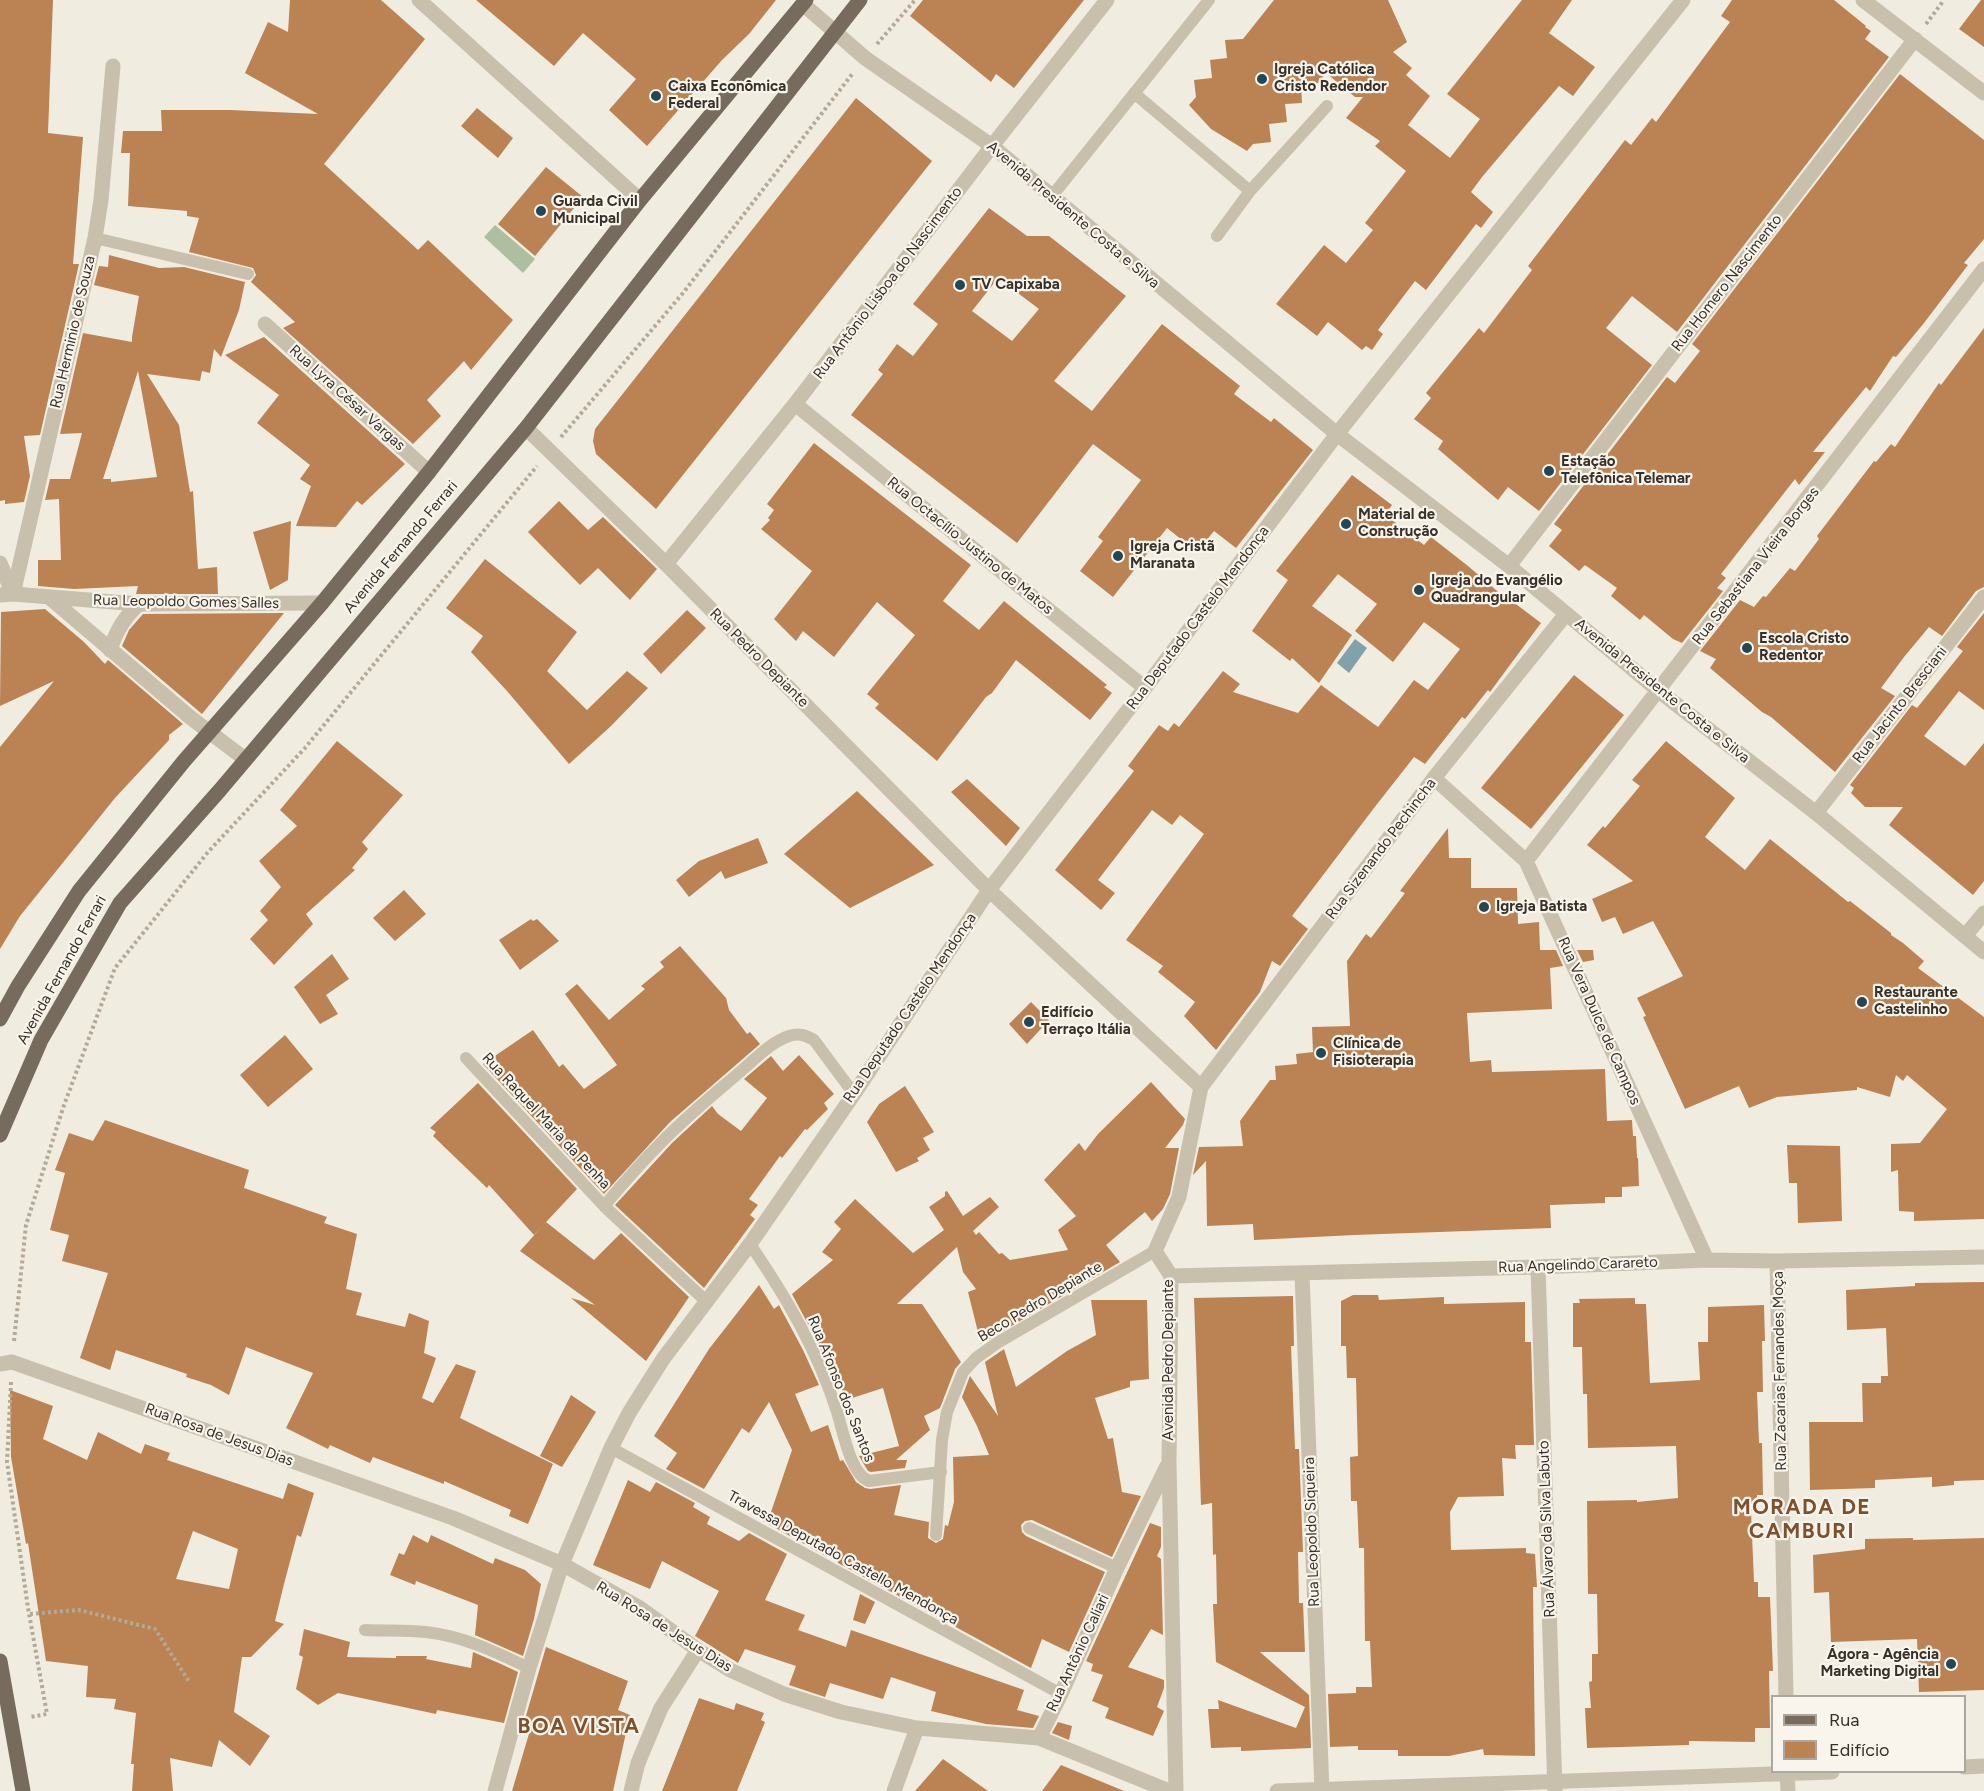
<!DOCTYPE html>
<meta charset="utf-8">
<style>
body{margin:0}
#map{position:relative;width:1984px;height:1791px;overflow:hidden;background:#f1ece0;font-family:Figtree,sans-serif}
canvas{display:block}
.legend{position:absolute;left:1771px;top:1695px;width:195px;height:78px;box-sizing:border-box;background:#f9f5ec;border:2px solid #aba79e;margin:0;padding:8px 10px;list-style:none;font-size:18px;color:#37312a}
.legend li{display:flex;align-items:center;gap:12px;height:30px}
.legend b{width:30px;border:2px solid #aba79e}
</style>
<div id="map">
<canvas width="1984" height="1791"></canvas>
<ul class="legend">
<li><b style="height:8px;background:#776b5d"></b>Rua</li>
<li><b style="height:16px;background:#bb8254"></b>Edifício</li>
</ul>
</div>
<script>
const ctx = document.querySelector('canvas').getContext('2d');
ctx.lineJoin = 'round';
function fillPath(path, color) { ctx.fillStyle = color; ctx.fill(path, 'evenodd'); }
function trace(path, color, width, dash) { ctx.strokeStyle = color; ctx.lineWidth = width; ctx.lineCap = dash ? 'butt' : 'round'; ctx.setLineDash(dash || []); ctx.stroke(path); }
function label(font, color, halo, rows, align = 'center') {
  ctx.font = font + ' Figtree,sans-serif'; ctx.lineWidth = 4.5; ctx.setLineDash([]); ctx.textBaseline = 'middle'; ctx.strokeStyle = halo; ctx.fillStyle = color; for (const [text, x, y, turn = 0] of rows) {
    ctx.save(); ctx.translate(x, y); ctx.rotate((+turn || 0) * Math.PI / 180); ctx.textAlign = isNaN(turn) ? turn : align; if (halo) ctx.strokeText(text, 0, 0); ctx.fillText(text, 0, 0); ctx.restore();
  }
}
const green = new Path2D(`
 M495 225 535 259 523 273 484 237Z`);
const water = new Path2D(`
 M1355 639 1367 648 1349 673 1337 663Z`);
const building = new Path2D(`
 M0 0H53L48 133 83 137 73 264H79L40 435 24 436 30 476 24 502 5 504V500L0 501Z
 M290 0H381L425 39 324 164 418 250 428 240 513 320 471 370 464 361 427 400 441 416 413 444 283 328 295 322 251 282 256 275 253 268 189 252 199 218 187 216V211L128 206 130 153H121L123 131H162L161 110H230L318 114 245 73 268 22 288 32Z
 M476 0H776L749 34 722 60 647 146 609 110 636 79 583 33 554 66Z
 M923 0H1084L1014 88 996 74 991 82 910 16Z
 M1274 0H1388L1407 42 1393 52 1412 68 1406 75 1430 96 1408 125 1450 158 1480 119 1447 94 1522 0H1572L1549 33 1595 67 1573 96 1559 86 1482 177 1471 192 1493 212 1481 228 1476 224 1426 290 1415 281 1378 330 1383 334 1372 350 1366 346 1362 350 1328 322 1317 336 1276 304 1324 245 1346 263 1373 230 1365 223 1406 171 1375 146 1380 141 1346 118 1363 97H1355L1326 73 1318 83 1301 85 1302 103 1285 104 1287 122 1269 124 1271 142 1253 144 1247 151 1211 129 1189 105 1196 97 1194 80 1212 78 1210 60 1227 58 1225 40 1243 39Z
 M1732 0H1834L1866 26 1865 27 1871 31 1865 39 1889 57 1677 332 1632 296 1606 328 1652 365 1539 511 1508 487 1498 500 1438 449 1443 441 1414 419 1431 398 1426 393 1479 328 1484 333 1532 270 1528 266 1625 140 1631 145 1652 118 1656 122 1730 22 1721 16Z
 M1981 0H1984V47L1959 29Z
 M1900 74 1984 140V239L1964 263 1968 265 1924 323 1896 357 1893 356 1870 391 1866 387 1813 452H1825L1799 485 1795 479 1721 574 1726 578 1717 588 1723 591 1682 643 1673 639 1644 615 1640 620 1611 596 1617 588 1585 565 1579 571 1549 546 1562 530 1554 524 1667 377 1675 383 1700 351 1692 344Z
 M856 98 932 161 656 509 596 454 593 441 595 429Z
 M477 108 513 138 498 158 461 126Z
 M546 167 583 197 535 256 498 224Z
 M989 208 1027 236H1049L1126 296 1054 381 1092 411 1162 324 1240 386 1234 394 1271 422 1274 418 1313 450 1236 548 1214 531 1197 552 1167 528 1113 597 1080 571 1103 541 1098 537 1141 480 1093 444 1017 543 851 415 883 374 878 370 897 344 913 356 938 324 913 304ZM998 278 1039 309 1012 341 972 311Z
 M109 255 159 268 184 267 245 282 239 310 221 357 214 349 210 373 202 371 200 381 147 374 179 425 190 492 193 491 198 569 217 567 218 594H136L138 586 74 589 38 586V560H61L59 499 45 500 50 479H70L82 433 60 434 83 333 132 342V337L139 296 94 285 99 266 108 267ZM138 371 157 477 111 482V479H103Z
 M1984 328V587L1976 591 1942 636 1929 627 1904 657 1881 688 1895 696 1835 772 1771 717 1762 712 1710 668 1716 659 1700 651 1740 600 1754 607 1763 596 1766 597 1790 568 1795 571 1819 539 1817 536 1874 461 1876 462 1891 444 1895 447 1939 383 1941 385Z
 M264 337 405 464 362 505 357 501 336 527 296 526 311 486 300 479 310 465 257 423 279 395 225 355Z
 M814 443 971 565 943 601 979 630 1004 601 1107 685 1104 687 1112 693 1090 720 1016 660 992 693 986 697 937 761 875 708 879 704 867 694 915 635 877 602 834 657 803 631 796 641 774 619 812 571 761 529 770 520 768 518 774 510 767 504Z
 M1352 475 1392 505 1385 515 1396 523 1397 535H1411L1424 545 1431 537 1468 566 1503 596 1504 595 1541 623 1490 692 1488 690 1465 719 1462 717 1425 764 1414 757 1374 808 1292 916 1308 929 1280 966 1272 961 1260 992 1216 1050 1184 1016 1195 1002 1158 972 1163 966 1126 940 1204 834 1180 815 1172 825 1152 810 1098 880 1115 893 1101 910 1055 870 1134 771 1128 766 1159 725 1168 731 1174 723 1179 727 1223 671 1240 684 1233 692 1298 713 1321 685 1378 727 1414 680 1428 690 1460 649 1424 622 1393 662 1355 631 1377 604 1338 574 1312 606 1352 635 1319 683 1292 658 1290 661 1252 631 1288 580 1276 571Z
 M559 501 588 530 603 517 657 569 630 600 598 568 580 585 528 532Z
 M291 521 288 580 270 590 253 532Z
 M485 559 577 632 547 671 587 710 627 671 648 688 610 727 569 764 507 691 471 652 483 636 446 608Z
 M45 609 84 642 105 664 108 660 183 724 169 735V740L115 798 20 916 0 949V747L54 681 0 706 1 612Z
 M687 610 706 628 661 674 643 654Z
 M284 613 202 714 122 646 129 630 143 614Z
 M1984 613V710L1959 691 1924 736 1965 766 1984 743V881L1973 895 1889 825 1903 807H1865L1851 793 1854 788 1850 785 1912 705 1917 708 1963 651 1957 647Z
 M1574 675 1624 715 1531 829 1481 788Z
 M337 741 403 795 362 842 368 849 352 868 355 870 306 914 313 924 274 965 250 939 268 920 260 911 281 887 259 861 297 826 280 810Z
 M1666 741 1735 798 1705 837 1745 870 1770 839 1848 902 1850 901 1891 933V935L1903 943 1924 961 1918 968 1984 1017V1219L1914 1221V1212L1899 1211 1898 1170 1891 1172V1144L1920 1143 1947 1109 1907 1075 1903 1081 1896 1075 1890 1097 1857 1087V1090L1777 1097 1749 1108 1739 1086 1685 1109 1643 1017 1646 1016 1637 998 1683 976 1653 921 1623 934 1615 917 1602 922 1592 899 1633 881 1587 845 1603 826 1605 828 1640 786 1632 780Z
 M967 779 1020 828 1006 846 951 792Z
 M857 791 934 865 850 908 784 854Z
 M1448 828 1449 858H1471V888H1517L1518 924 1539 922 1540 950H1556L1563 966 1550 968 1552 1009 1467 1013 1470 1062 1491 1060 1492 1072 1605 1069 1607 1121 1632 1120 1633 1136H1636L1637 1158H1638L1639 1186 1622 1187V1197H1605V1203L1550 1205 1551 1228 1354 1235 1254 1240 1253 1224 1207 1226 1206 1161 1193 1175 1199 1147 1243 1146 1240 1121 1270 1080H1276L1275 1066 1297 1064 1296 1054 1313 1052 1312 1027 1350 1026 1347 961 1366 934 1371 938 1405 893 1400 891Z
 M758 838 768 863 725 879 721 871 689 897 676 880 699 861Z
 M404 890 426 914 395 941 373 918Z
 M531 919 533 921 537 919 559 941 520 970 499 940Z
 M680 946 726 998 729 1010 747 1034 750 1032 760 1044 670 1122 604 1194 483 1064 533 1030 559 1067 563 1064 584 1089 617 1065 565 994 577 984 609 1020 645 989 641 986 664 967 660 962Z
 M1577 950H1593L1594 960 1583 962Z
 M332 954 349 979 326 995 338 1014 320 1024 294 987Z
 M1031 1002 1049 1020 1027 1044 1009 1024Z
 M285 1035 313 1069 268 1107 240 1075Z
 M799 1055 834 1094 824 1103 828 1109 807 1130 805 1129 782 1158 780 1156 749 1199 758 1205 750 1215 755 1219 704 1288 615 1205 672 1143 712 1106 718 1114 741 1131 767 1098 744 1079 771 1056 783 1071Z
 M1151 1082 1185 1119 1183 1125 1165 1148H1179L1170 1194 1163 1209 1152 1221 1145 1212 1106 1245 1120 1262 981 1344 968 1292 976 1289 963 1272 957 1247 897 1304H922L961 1362 955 1369 940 1408 924 1416 930 1430 896 1460H907L905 1468 871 1472 868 1471 859 1456 899 1446 883 1388 846 1400 838 1378 834 1379 818 1343 792 1294 833 1260 822 1252 841 1229 834 1222 855 1199 913 1253 944 1230 929 1207 945 1196V1192L947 1191 963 1216 990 1197 999 1207 973 1231 976 1235 979 1232 999 1254 1002 1253 1010 1260 1068 1250 1058 1230 1076 1216 1044 1180 1079 1143 1085 1151 1098 1134Z
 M478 1083 577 1189 534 1235 489 1185 487 1188 433 1136 436 1132 430 1128Z
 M905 1086 934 1132 923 1138 930 1150 917 1158 919 1161 896 1172 867 1122 879 1104Z
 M105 1120 249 1170 244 1188 327 1217 324 1223 357 1234 346 1289 362 1293 356 1315 405 1327 409 1313 429 1321 424 1353 436 1358 422 1398 433 1403 456 1364 476 1371 460 1418 553 1464 528 1524 509 1516 511 1510 444 1481V1484L373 1457 370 1463 330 1445 328 1449 286 1428 313 1373 246 1347 229 1395 211 1385 186 1377 187 1374 116 1350 110 1370 80 1358 108 1273 62 1261 69 1235 50 1230 65 1173 55 1170 69 1133 93 1141Z
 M1787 1145 1840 1146 1842 1221 1798 1223 1797 1183H1789Z
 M546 1222 594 1260 621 1233 689 1297 646 1361 571 1298 595 1305 520 1251Z
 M1984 1282V1480L1954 1481V1485L1932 1487V1477L1875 1480V1488L1810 1490 1809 1422H1863L1862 1383H1881V1376H1888L1886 1328 1847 1330 1846 1290 1915 1286V1283Z
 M759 1285 774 1309 779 1305 781 1309 803 1350 819 1385 795 1394 811 1432 828 1425 840 1461 843 1460 856 1482 865 1488 870 1489 901 1485 894 1515 929 1522 928 1538 936 1543 943 1539 945 1525 948 1526 954 1502 953 1457 989 1455 977 1426 962 1397 970 1376 998 1416 985 1362 1004 1349 1016 1387 1067 1351 1096 1335 1091 1300H1147L1149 1379 1130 1381V1387L1095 1398 1108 1439 1113 1438 1122 1492 1141 1496 1112 1557 1032 1520 1025 1521 1021 1525 1022 1532 1026 1536 1105 1572 1069 1652 1042 1639 1031 1668 838 1563V1551L824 1555 763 1521 770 1515 792 1450 769 1402 749 1433 742 1428 704 1489 666 1469 677 1453 654 1436 709 1349Z
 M1353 1295H1378L1379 1300 1444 1297V1304L1525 1302V1342H1531L1534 1445H1515L1516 1459 1502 1458 1504 1496 1458 1497 1450 1512 1451 1550 1526 1548V1553L1535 1554 1537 1587H1533L1535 1756 1484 1755 1483 1749 1449 1756H1398V1750H1358V1746L1330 1747 1328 1694 1356 1693V1687H1372L1370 1641H1365L1364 1548H1359L1357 1501H1351L1350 1457 1358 1456 1356 1378H1347L1346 1346H1341V1301Z
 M1293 1296 1294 1346H1291L1295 1449H1299L1303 1552H1298L1299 1603H1303L1305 1652H1260L1309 1695 1311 1748 1241 1751V1747L1211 1748 1208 1709H1219L1218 1700 1296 1728 1305 1707 1216 1662 1213 1604H1217L1216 1554 1213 1555 1212 1503 1201 1505 1194 1298Z
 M1635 1298V1304H1646L1650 1383 1700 1380 1698 1342H1708V1307L1764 1305 1765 1341H1762L1763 1392H1757L1759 1443H1762L1763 1495H1757L1758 1510 1751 1511 1754 1582H1758V1597H1770L1773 1671H1769L1770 1728H1755V1742L1689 1741V1745L1587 1748 1585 1708H1591L1589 1682 1592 1681V1654H1598L1597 1594H1588L1587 1501 1637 1500V1502L1678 1498 1676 1446 1588 1448 1587 1394H1583L1582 1347H1573V1303H1580L1579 1299Z
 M10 1390 53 1406 43 1439 87 1460 98 1432 141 1454 145 1444 170 1453 167 1460 283 1499 288 1483 314 1493 301 1537 297 1535 284 1584 275 1621 284 1624 251 1657H242L234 1712 270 1736 250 1766 219 1740 212 1767 170 1758 173 1791H132L134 1764H131L136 1713 114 1709 116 1699 86 1697 88 1666 46 1661 28 1543 26 1544 11 1457ZM193 1531 238 1549 229 1589 176 1579Z
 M571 1395 596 1412 562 1467 540 1456Z
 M628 1480 650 1492 656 1482 695 1503 693 1507 710 1517 707 1524 739 1541 749 1533 787 1554 765 1600 805 1615 798 1630 846 1647 851 1630 1024 1690 1017 1710 1039 1716 1033 1728 986 1724 931 1711 936 1692 891 1677 883 1699 830 1683 825 1697 789 1685 796 1666 745 1649 738 1663 735 1661 695 1636 719 1591 662 1561 650 1589 593 1565Z
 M1150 1523 1161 1527V1547L1157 1556 1161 1559 1163 1635 1151 1629 1128 1667 1164 1680V1688L1157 1707 1164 1711 1153 1736 1105 1718 1109 1708 1092 1701 1103 1675 1091 1671 1093 1664 1086 1661Z
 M413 1535 428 1543 431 1535 493 1564 495 1558 525 1570 541 1584 534 1619 523 1656 475 1635 478 1605 416 1581 415 1585 390 1575 399 1553 404 1555Z
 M1913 1538V1540L1984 1538V1690L1919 1692 1917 1639 1831 1642 1829 1592 1814 1593 1813 1555 1865 1549V1539Z
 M860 1594 875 1602 865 1624 853 1620Z
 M304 1629 350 1642 347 1657 396 1658V1656H427L426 1659 471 1668 473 1652 501 1664 518 1672 504 1723 437 1710 436 1714 338 1693 318 1705 296 1689 303 1657 299 1655Z
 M546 1647 628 1681 618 1710 630 1715 613 1791H512L531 1727 523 1726Z
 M699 1698 734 1710 736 1703 764 1713 761 1720 765 1722 737 1791H662Z
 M1058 1722 1072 1726 1069 1740 1052 1733Z
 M943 1759 988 1791H915Z
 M1061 1765 1124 1791H1042Z`);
const path = new Path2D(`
 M1926 24 1944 0
 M877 44 915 0
 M561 437 683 293 853 73
 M14 1341 26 1225 63 1108 115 968 208 852 305 748 537 466
 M11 1382 7 1462 28 1608 47 1714 30 1717
 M30 1614 79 1610 155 1629 190 1683`);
const service = new Path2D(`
 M1134 93 1250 191 1327 106
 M1052 196 1209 0
 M1217 236 1250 191
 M95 238 248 274
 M466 1058 604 1206 707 1302
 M604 1206C621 1186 638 1166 656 1148 682 1120 712 1096 741 1071 755 1059 771 1042 789 1036 799 1033 805 1035 814 1040L854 1094
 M750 1244C786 1297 818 1351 837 1412 843 1430 850 1474 869 1481L941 1472
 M611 1448 1061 1694
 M1029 1528 1117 1568
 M936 1535 942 1440 947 1412 963 1372 976 1358 997 1343 1155 1251
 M365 1630C385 1631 406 1630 426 1632 463 1636 496 1652 529 1668`);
const minor = new Path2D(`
 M419 0 640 200
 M1863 0 1984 93
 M265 324 429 472
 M795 404 1145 688
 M526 428 666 564 989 890 1201 1087
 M0 563 13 594
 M666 564 795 404 992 146 1107 0
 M1509 566 1915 39
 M13 594 95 238 101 200 113 66
 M0 595 13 594 139 604 322 603
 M50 598 191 718 245 759
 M110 650C116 631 124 617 139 604
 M1434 778 1526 861 1707 1260
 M1816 813 1984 597
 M1526 861 1984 269
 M1965 936 1984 913
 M1777 1261 1786 1696
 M1538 1267 1555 1791
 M1302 1273 1322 1791
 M1171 1276 1538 1267 1707 1260 1777 1261 1984 1257
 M0 1364 12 1362 453 1518 562 1564 640 1608 698 1650 730 1670 784 1694 841 1712 917 1728 1039 1738 1169 1791
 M1039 1738 1061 1694 1117 1568 1167 1466
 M1964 1767 1984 1766
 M1787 1772 1788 1791
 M495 1791 529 1668 562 1564 611 1448 629 1413 663 1359 750 1244 854 1094 989 890 1145 688 1337 434
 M631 1791 638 1763 661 1708 698 1650
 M894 1791 917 1728
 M1176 1791 1169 1463 1171 1276 1155 1251 1179 1197 1201 1087 1434 778 1566 614
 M1277 1791 1832 1772`);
const tertiary = new Path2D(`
 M803 4 865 58 992 146 1337 434 1509 566 1659 691 1816 813 1984 952
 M1337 434 1683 0`);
const primary = new Path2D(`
 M0 1019 18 986 79 891 184 761 322 603 429 472 640 200 806 0
 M0 1135 41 1040 120 903 220 790 526 428 860 0
 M0 1661 23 1791`);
const markers = [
 [1262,79,6,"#244755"],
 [656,96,6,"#244755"],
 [541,211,6,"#244755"],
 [960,285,6,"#244755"],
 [1549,471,6,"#244755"],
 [1346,524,6,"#244755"],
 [1118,556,6,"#244755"],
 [1419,590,6,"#244755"],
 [1747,648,6,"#244755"],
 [1484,907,6,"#244755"],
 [1862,1002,6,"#244755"],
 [1029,1022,6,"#244755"],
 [1321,1053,6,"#244755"],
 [1951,1664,6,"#244755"]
];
const poiNames = [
 ["Igreja Católica",1274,70],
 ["Cristo Redendor",1274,87],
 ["Caixa Econômica",668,87],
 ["Federal",668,104],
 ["Guarda Civil",553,202],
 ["Municipal",553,219],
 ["TV Capixaba",972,285],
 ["Estação",1561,462],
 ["Telefônica Telemar",1561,479],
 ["Material de",1358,515],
 ["Construção",1358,532],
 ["Igreja Cristã",1130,547],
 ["Maranata",1130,564],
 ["Igreja do Evangélio",1431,581],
 ["Quadrangular",1431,598],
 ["Escola Cristo",1759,639],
 ["Redentor",1759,656],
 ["Igreja Batista",1496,907],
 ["Restaurante",1874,993],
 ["Castelinho",1874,1010],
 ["Edifício",1041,1013],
 ["Terraço Itália",1041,1030],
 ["Clínica de",1333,1044],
 ["Fisioterapia",1333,1061],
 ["Ágora - Agência",1939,1655,"right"],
 ["Marketing Digital",1939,1672,"right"]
];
const streetNames = [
 ["Avenida Presidente Costa e Silva",1073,215,40],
 ["Rua Antônio Lisboa do Nascimento",888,283,-53],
 ["Rua Homero Nascimento",1727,283,-52],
 ["Rua Herminio de Souza",73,332,-77],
 ["Rua Lyra César Vargas",347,398,42],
 ["Rua Octacílio Justino de Matos",970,546,39],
 ["Avenida Fernando Ferrari",401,547,-50],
 ["Rua Sebastiana Vieira Borges",1756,566,-52],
 ["Rua Leopoldo Gomes Salles",186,602,1],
 ["Rua Deputado Castelo Mendonça",1198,618,-53],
 ["Rua Pedro Depiante",759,658,45],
 ["Avenida Presidente Costa e Silva",1662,691,39],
 ["Rua Jacinto Bresciani",1900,705,-52],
 ["Rua Sizenando Pechincha",1381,849,-53],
 ["Avenida Fernando Ferrari",62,970,-61],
 ["Rua Deputado Castelo Mendonça",910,1008,-56],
 ["Rua Vera Dulce de Campos",1599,1021,66],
 ["Rua Raquel Maria da Penha",546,1121,47],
 ["Rua Angelindo Carareto",1578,1265,-2],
 ["Beco Pedro Depiante",1040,1302,-31],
 ["Avenida Pedro Depiante",1169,1360,-90],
 ["Rua Zacarias Fernandes Moça",1780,1371,-91],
 ["Rua Afonso dos Santos",841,1389,68],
 ["Rua Rosa de Jesus Dias",219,1435,20],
 ["Rua Álvaro da Silva Labuto",1547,1529,-92],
 ["Rua Leopoldo Siqueira",1312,1532,-92],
 ["Travessa Deputado Castello Mendonça",843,1558,29],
 ["Rua Rosa de Jesus Dias",664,1627,32],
 ["Rua Antônio Caliari",1078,1653,-65]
];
const districtNames = [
 ["MORADA DE",1802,1508],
 ["CAMBURI",1802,1532],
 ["BOA VISTA",579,1727]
];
fillPath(green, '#aebfa1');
fillPath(water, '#81a1ab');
fillPath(building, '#bb8254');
trace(path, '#b4a997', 4, [3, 3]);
trace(service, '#c8bfac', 12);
trace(minor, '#c8bfac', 15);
trace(tertiary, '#c8bfac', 15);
trace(primary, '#776b5d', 15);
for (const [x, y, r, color] of markers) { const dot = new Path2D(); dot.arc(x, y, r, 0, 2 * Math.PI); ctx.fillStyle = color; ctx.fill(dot); trace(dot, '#f9f5ec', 2); }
label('bold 15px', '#37312a', '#f9f5ec', poiNames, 'left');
label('15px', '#37312a', '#f9f5ec', streetNames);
ctx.letterSpacing = '1.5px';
label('bold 21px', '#7e502b', '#f9f5ec', districtNames);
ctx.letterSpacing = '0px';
</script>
